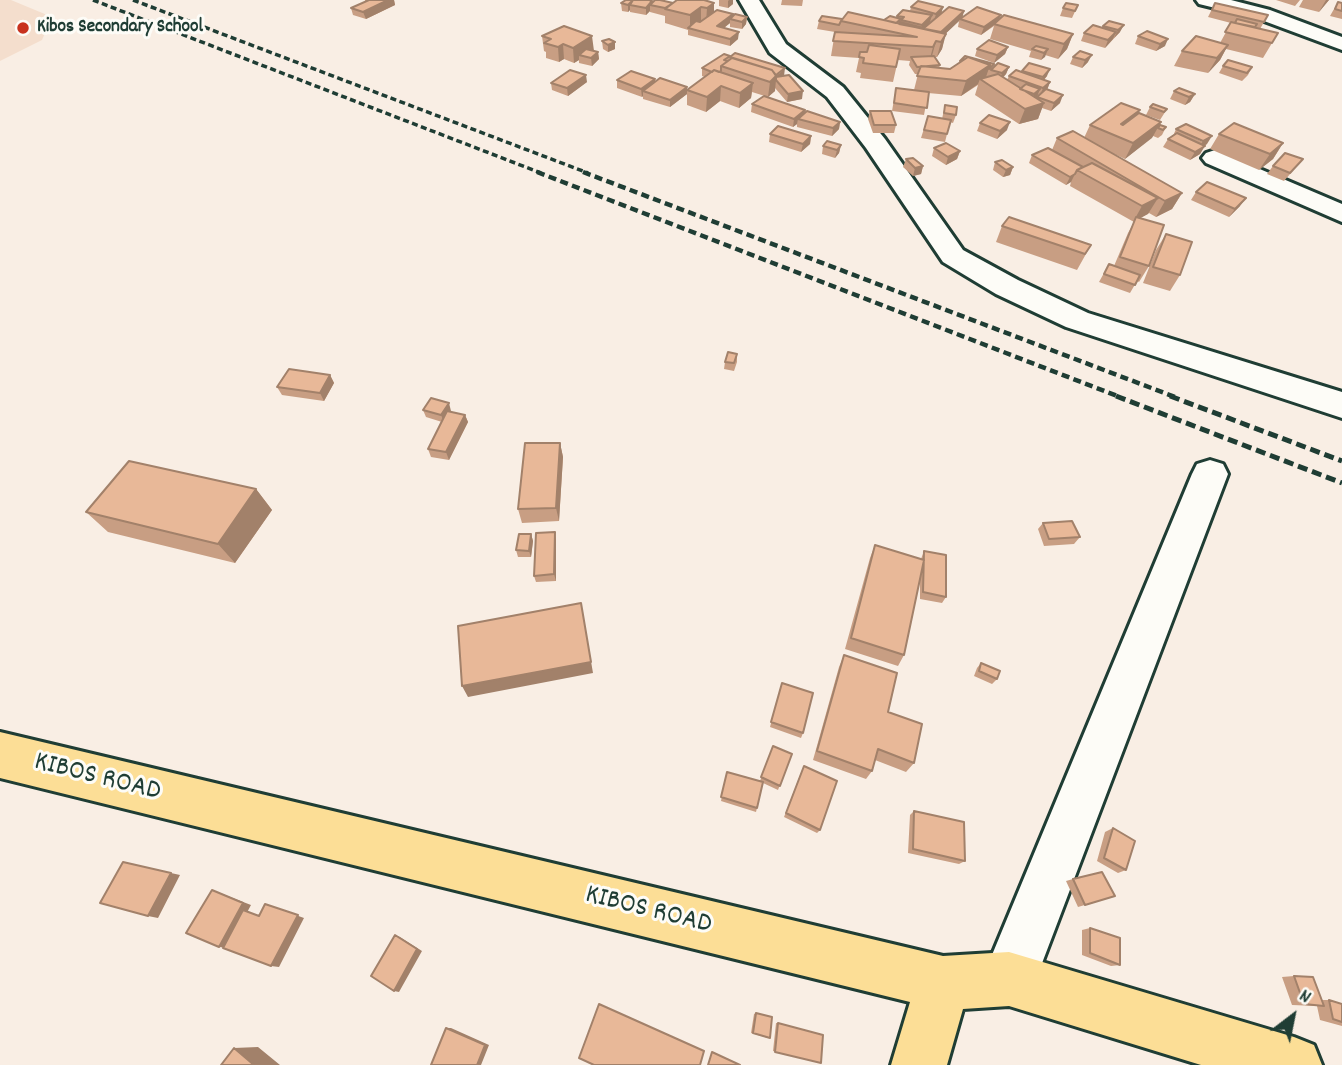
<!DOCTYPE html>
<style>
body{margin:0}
#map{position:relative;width:1342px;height:1065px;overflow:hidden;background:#f9eee4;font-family:Dekko,sans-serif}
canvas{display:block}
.north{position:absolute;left:1258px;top:981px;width:70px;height:70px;-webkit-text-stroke:5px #fdfcf7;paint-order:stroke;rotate:32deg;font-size:19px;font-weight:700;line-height:28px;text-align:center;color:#1f3d34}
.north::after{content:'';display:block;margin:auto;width:24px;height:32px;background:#1f3d34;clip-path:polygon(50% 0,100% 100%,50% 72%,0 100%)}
</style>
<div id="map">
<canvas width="1342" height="1065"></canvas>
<div class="north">N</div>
</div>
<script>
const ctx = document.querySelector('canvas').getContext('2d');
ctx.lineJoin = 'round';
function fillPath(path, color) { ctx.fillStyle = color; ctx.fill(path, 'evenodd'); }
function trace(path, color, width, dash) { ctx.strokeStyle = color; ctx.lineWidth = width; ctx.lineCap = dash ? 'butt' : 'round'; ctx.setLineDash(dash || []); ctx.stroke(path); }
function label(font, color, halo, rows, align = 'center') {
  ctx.font = font + ' Dekko,sans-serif'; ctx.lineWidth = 6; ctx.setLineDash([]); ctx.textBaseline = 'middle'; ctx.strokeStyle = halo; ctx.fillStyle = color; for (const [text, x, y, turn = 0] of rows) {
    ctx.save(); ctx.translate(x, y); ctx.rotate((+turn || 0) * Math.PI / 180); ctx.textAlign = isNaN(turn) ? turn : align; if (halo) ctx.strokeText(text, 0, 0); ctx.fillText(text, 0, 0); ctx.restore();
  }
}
const built = new Path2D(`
 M0 0H11L52 17 42 40 0 61Z`);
const minor = new Path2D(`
 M739 0H759L786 44 843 87 885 139 963 250 1018 280 1088 313 1342 392V418L1066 327 996 294 943 262 866 148 827 97 770 53Z
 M1196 0H1231L1270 10 1342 37V50L1256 18 1199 4Z
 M1215 150 1342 204V222L1206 163 1202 158 1206 153Z
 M1210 460 1223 464 1228 474 1036 979 1028 998 1009 1006 990 998 982 979 1192 474 1197 464Z`);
const major = new Path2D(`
 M0 732 943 956 1009 952 1294 1037 1314 1045 1322 1065H1201L1009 1006 963 1009 947 1065H891L910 1002 0 778Z`);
const railFar2 = new Path2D(`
 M93 0 541 173
 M133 0 588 173`);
const railFar1 = new Path2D(`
 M537 172 1120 397
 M583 172 1175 397`);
const rail = new Path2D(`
 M1116 396 1342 483
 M1170 396 1342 461`);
const wall = new Path2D(`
 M365 0H394L395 5 366 19 353 15 351 8 365 2Z
 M719 0H733V4L728 8 719 6Z
 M782 0H803L802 6 781 5Z
 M1276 0H1300L1295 6Z
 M1303 0H1329L1319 12 1299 7Z
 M1338 2 1342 3V19L1330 16Z
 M621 3H714V12L733 17H747L746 24 742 29 730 27V23L724 28 738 39 730 46 688 35V30L665 23V16L650 12V11L646 15 630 12V10L628 12 622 11Z
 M1215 3 1268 15 1260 29 1272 43 1263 58 1226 49 1220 60 1208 73 1174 66 1182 51 1220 43 1231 23 1208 17Z
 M1078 5 1072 18 1060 16 1063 8Z
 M911 7H943L941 14 964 11 962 18 999 20 1073 34 1067 49 1058 59 1045 55 1041 60 1029 57 1031 51 990 39 994 26 981 35 958 27 959 21 945 34 942 49 937 57H934L940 65 939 68 950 69 960 63V61L993 68 1009 67 1006 74 1003 78 1007 80 1009 76 1022 73V71L1047 76 1044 80 1050 82 1047 90 1060 103 1051 111 1042 108 1038 119 1019 124 975 95 978 85 961 96 928 93 924 115 892 111 896 88 914 90 918 74H915L909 65 910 61 898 60 893 82 860 78 861 73 856 72 859 58 831 56 835 32 817 29 819 21 842 19 884 20 897 18V16L910 11Z
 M1109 21 1120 32 1105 48 1081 41 1084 33 1102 28Z
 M1147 31 1165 46 1156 51 1135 44 1138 36Z
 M542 36 598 52 599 59 592 66 579 63V60L574 63 564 59 559 62 546 58V52L544 51Z
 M602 41 615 42V49L608 52 603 49Z
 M1008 47 1005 54 994 63 975 56 977 49Z
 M1080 51 1088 62 1082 68 1070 64 1073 57Z
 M724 54 784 76 802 99 787 102 775 88V91L768 97 752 92 751 98 739 108 720 101 706 112 687 105V90L705 77 702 76V68Z
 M1223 66 1252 67 1248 75 1242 81 1219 73Z
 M617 80 655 81 687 94 670 107 643 99V96L642 97 617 88Z
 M587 82 568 96 552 90 551 83Z
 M1174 91 1195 94 1190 102 1185 105 1170 99Z
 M752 104 805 113 840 122 839 129 832 136 797 127V124L793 127 751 112Z
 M945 105 956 115 953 123 950 122 945 142 921 138 928 116 942 119Z
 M1150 107 1167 109 1160 120 1146 115Z
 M870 111 896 125 894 133H873L868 119Z
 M1138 114 1161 122 1160 125 1166 127 1162 135 1158 138 1153 136 1125 159 1112 153 1182 193 1172 209 1156 217 1149 213 1140 218 1149 266 1139 282 1137 281 1130 293 1099 282 1109 264 1114 266 1128 233 1134 222 1070 186 1071 182 1066 185 1029 163 1032 155 1052 150 1057 138H1084L1090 125Z
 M980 123 1007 130 997 139 977 131Z
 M1176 129 1207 144 1204 146 1200 154 1190 160 1163 147 1168 139 1173 136Z
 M770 134 811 136 810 144 801 152 769 142Z
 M1219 134 1283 143 1273 159 1259 170 1210 149Z
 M841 145 839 153 835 158 822 154 823 146Z
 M934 148 960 151 957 159 946 165 932 156Z
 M906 159 923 166 921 174 913 176 903 167Z
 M1303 159 1284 181 1267 174 1273 166Z
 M995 162 1013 167 1010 175 1003 177 993 170Z
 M1196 192 1240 206 1229 217 1191 200Z
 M1002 226 1091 245 1077 270 996 242Z
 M1166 234 1180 275 1170 291 1143 283 1156 250Z
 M737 354V362L734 371 724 369 725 362Z
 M330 375 334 383 324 401 282 395 277 387Z
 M423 410 451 411 450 412 465 415 468 422 449 460 431 457 428 449 442 422 426 417Z
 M560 443 563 457 559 521 522 523 518 509Z
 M256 489 272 510 235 563 108 532 86 512Z
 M1043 523 1080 537 1074 544 1044 546 1038 529Z
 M531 534 533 541 531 557H518L516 550Z
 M556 539V581L536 582 534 576Z
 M875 545 921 559 924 551 946 597 942 603 920 599V579L904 655 898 666 845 649 870 558Z
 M844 655 888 712 914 763 906 772 875 760 872 771 866 779 813 760 839 667Z
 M981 663 997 679 992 684 974 676 977 668Z
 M782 683 803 733 801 738 770 727Z
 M773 746 792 754 778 790 763 783 756 812 721 801 727 772 760 781Z
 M802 770 820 830 817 833 784 817Z
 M914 811 965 861 959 864 908 853 910 815Z
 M1113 828 1126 870 1118 873 1097 861 1105 832Z
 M1073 879 1115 896 1078 907 1066 881Z
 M1090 928 1120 965 1111 966 1082 955V930Z
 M1294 976 1322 1000H1329L1342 1004V1026L1320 1020 1317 1006 1292 1005 1282 977Z
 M756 1013 768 1038 751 1033 754 1014Z
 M776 1023H778L821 1063 773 1051Z`);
const shadedWall = new Path2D(`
 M388 0H394L395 5 366 19 363 12Z
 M634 0 630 5V10L628 12V5Z
 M729 0H733V4L728 8V1Z
 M1326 0H1329L1319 12Z
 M652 1V6L650 5V11L646 15V8Z
 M714 3V17L706 23 707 8Z
 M701 7V22L690 28V15Z
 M943 7 941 15 934 21 936 14Z
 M964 11 962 19H960L959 21 939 40 941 32Z
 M733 14 732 20 730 19V23L716 34 717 26Z
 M932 15 930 22 920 32 922 25Z
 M1001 15 998 22 981 35 984 27Z
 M747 17 746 24 742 29V22Z
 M1124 25 1120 32 1114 38 1118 30Z
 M739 32 738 39 730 46V39Z
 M1116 32 1113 39 1105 48 1108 40Z
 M946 34 942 49 937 57 941 42Z
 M1073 34 1067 49 1058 59 1064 44Z
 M592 36 594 51 579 55V60L574 63 573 48Z
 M1168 39 1165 46 1156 51 1160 44Z
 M936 41 932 56 929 62 933 47Z
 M615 42V49L608 52V45Z
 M563 44 564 59 559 62 558 47Z
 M1228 45 1220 60 1208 73 1217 58Z
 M1008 47 1005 54 994 63 997 55Z
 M1048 49 1045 57 1041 60 1044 53Z
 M598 52 599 59 592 66 591 58Z
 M1092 55 1088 62 1082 68 1085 60Z
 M990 65 985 80 980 79 978 84 961 96 966 81Z
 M1009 67 1006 74 999 81 1002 73Z
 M785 68 784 76 776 80 775 91 768 97 770 82Z
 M1050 69 1047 76 1040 84 1043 77Z
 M586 75 587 82 568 96 567 88Z
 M655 79V87L643 91V96L642 97 641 89Z
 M1050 82 1047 90 1040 96 1043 88Z
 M753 83 751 98 739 108 740 93Z
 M721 86 720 101 706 112 707 97Z
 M687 87V94L670 107V100Z
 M1040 89 1037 97 1031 102 1034 94Z
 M803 91 802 99 787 102 788 94Z
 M1195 94 1190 102 1185 105 1189 97Z
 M1063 95 1060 103 1051 111 1054 103Z
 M1044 103 1038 119 1019 124 1025 109Z
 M805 110 804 118 798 119 797 124 793 127 794 119Z
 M1140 110 1132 126 1117 137 1121 124Z
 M840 122 839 129 832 136 833 128Z
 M1010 122 1007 130 997 139 1000 131Z
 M1161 122 1152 138 1125 159 1133 143Z
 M811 136 810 144 801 152 803 144Z
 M1212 136 1207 144 1198 149 1203 141Z
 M1283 143 1273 159 1259 170 1270 154Z
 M841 145 839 153 835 158 837 150Z
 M1205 146 1200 154 1190 160 1195 152Z
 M960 151 957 159 946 165 948 157Z
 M923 166 921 174 913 176 915 168Z
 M1013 167 1010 175 1003 177 1006 170Z
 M1075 174 1071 182 1066 185 1070 177Z
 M1182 193 1172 209 1156 217 1165 201Z
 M1158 198 1148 214 1135 221 1136 217 1133 222 1142 206Z
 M1246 198 1240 206 1229 217 1235 209Z
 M330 375 334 383 324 401 320 393Z
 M449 403 451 411 444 422 441 415Z
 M465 415 468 422 449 460 446 452Z
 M560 443 563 457 559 521 556 508Z
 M256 489 272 510 235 563 218 544Z
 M555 532 556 539V581L554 574Z
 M531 534 533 541 531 557 529 551Z
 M581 603 593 673 468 697 462 686Z
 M171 873 180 875 158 918 148 916Z
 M212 890 251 905 228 948 219 947Z
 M265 904 304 918 279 967 271 966Z
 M395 935 400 937 422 951 399 992 394 991Z
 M446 1028H451L489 1045 481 1065H477Z
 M258 1047 280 1065H254L234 1048Z`);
const building = new Path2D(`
 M369 0H388L363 12 351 8Z
 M626 0H633L628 5 621 3Z
 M633 0H649L652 1 646 8 630 5Z
 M655 0H660L673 3 665 8 650 5Z
 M677 0H704L714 3 707 8 701 7 690 15 665 9Z
 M918 1 943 7 936 14 911 7Z
 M1338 2 1342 3V11L1335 9Z
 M1066 3 1078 5 1075 11 1063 8Z
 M1215 3 1268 15 1264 22 1212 10Z
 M949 7 964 11 941 32 899 24 900 22 924 28Z
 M977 7 1001 15 984 27 960 19Z
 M717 10 733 14 717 26 739 32 730 39 688 28 696 21 700 22Z
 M903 10 932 15 922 25 901 20 904 17 897 16Z
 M848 12 946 34 941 42 936 41 933 47 833 41 835 32 917 37 841 21Z
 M735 14 747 17 742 22 730 19Z
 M1004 15 1073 34 1064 44 994 24Z
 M822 16 842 19 839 25 819 21Z
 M890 16 901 19 896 23 884 20Z
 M1237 19 1257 24 1255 27 1235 23Z
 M1109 21 1124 25 1118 30 1103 26Z
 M1231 22 1278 33 1272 43 1225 32Z
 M1093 25 1116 32 1108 40 1084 33Z
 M564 26 592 36 573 48 563 44 558 47 544 43 551 39 542 36Z
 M1147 31 1168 39 1160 44 1138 36Z
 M1196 36 1228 45 1217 58 1182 51Z
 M609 39 615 42 608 45 602 41Z
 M989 40 1008 47 997 55 977 49Z
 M869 45 900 49 896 67 863 63 864 58 859 57 860 52H867Z
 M1036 46 1048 49 1044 53 1032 49Z
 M586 49 598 52 591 58 579 55Z
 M1080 51 1092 55 1085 60 1073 57Z
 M735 53 785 68 776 75 772 70 730 57Z
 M724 54 730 56 724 60 728 61 721 66V71L719 72 714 70 712 72 702 68Z
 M934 56 940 65 917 67 911 57Z
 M965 56 994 64 989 69 990 65 968 57 962 61H960Z
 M968 57 990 65 966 81 917 76 921 66 950 69Z
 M732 58 772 70 776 76 770 82 721 66Z
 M1228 60 1252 67 1247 73 1223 66Z
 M998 63 1009 67 1002 73 991 70Z
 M1029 63 1050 69 1043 77 1022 71Z
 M570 70 586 75 567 88 551 83Z
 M714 70 753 83 740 93 721 86 707 97 687 90Z
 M1016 70 1050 82 1043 88 1009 76Z
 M631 71 655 79 641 89 617 80Z
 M998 74 1044 103 1025 109 980 79Z
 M789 75 803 91 788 94 776 80V77Z
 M660 78 687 87 670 100 643 91Z
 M1026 84 1040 89 1034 94 1020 89Z
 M896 88 929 92 927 108 894 103Z
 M1179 88 1195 94 1189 97 1174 91Z
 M1046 89 1063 95 1054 103 1037 97Z
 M764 96 805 110 794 119 752 104Z
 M1121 103 1140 110 1121 124 1123 125 1139 113 1161 122 1133 143 1090 125Z
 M1153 104 1167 109 1164 112 1150 107Z
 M945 105 957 107 956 115 944 113Z
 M807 111 840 122 833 128 798 119Z
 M870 111H891L896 125H874Z
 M989 115 1010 122 1000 131 980 123Z
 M928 116 951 120 947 134 924 130Z
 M1234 123 1283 143 1270 154 1219 134Z
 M1186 124 1212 136 1203 141 1176 129Z
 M1160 125 1166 127 1163 130 1158 128Z
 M778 126 811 136 803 144 770 134Z
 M1073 131 1182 193 1165 201 1057 138Z
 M1177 133 1205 146 1195 152 1168 139Z
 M827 141 841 145 837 150 823 146Z
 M946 143 960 151 948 157 934 148Z
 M1048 148 1083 167 1077 170 1075 174 1070 177 1032 155Z
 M1285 153 1303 159 1290 173 1273 166Z
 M913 158 923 166 915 168 906 159Z
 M1002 160 1013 167 1006 170 995 162Z
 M1092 163 1158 198 1142 206 1077 170Z
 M1207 182 1246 198 1235 209 1196 192Z
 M1009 217 1091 245 1085 254 1002 226Z
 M1136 217 1164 225 1149 266 1120 257Z
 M1166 234 1192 242 1180 275 1153 267Z
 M1109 264 1140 275 1135 285 1104 274Z
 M728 352 737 354 734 363 725 362Z
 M289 369 330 375 320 393 277 387Z
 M431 398 449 403 441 415 423 410Z
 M447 411 465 415 446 452 428 449Z
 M525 443H560L556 508 518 509Z
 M129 461 256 489 218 544 86 512Z
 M1072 521 1080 537 1049 539 1043 523Z
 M555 532 554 574 534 576 536 533Z
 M519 534H531L529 551 516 550Z
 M875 545 924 560 904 655 851 638Z
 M924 551 946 555V597L923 592Z
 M581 603 591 662 462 686 458 626Z
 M844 655 897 673 888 712 922 724 914 763 878 749 872 771 817 751Z
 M981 663 1000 671 997 679 979 671Z
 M782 683 813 693 803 733 771 722Z
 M773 746 792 754 780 786 761 777Z
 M804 766 837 781 820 830 786 813Z
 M727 772 763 782 757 808 721 797Z
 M914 811 964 822 965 861 913 849Z
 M1113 828 1135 841 1126 870 1104 858Z
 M123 862 171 873 148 916 100 903Z
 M1102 872 1115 896 1085 905 1073 879Z
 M212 890 243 903 219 947 186 933Z
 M265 904 298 915 271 966 223 948 243 910 259 916Z
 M1090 928 1120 938V965L1090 953Z
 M395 935 417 949 394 991 371 976Z
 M1294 976 1313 977 1324 1006 1304 1004Z
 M1329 1000 1342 1004V1022L1333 1019Z
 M599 1004 704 1051 700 1065H594L579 1058Z
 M756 1013 772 1017 770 1038 753 1033Z
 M778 1023 823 1035 821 1063 775 1052Z
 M446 1028 485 1045 477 1065H431Z
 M234 1048 254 1065H221Z
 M712 1052 740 1065H708Z`);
const markers = [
 [23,28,7,"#c8321e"]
];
const farPoinames = [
 ["Kibos Secondary School",37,28]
];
const nearStreetnames = [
 ["KIBOS ROAD",97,779,14],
 ["KIBOS ROAD",648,912,14]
];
fillPath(built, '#f4decd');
trace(minor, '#1f3d34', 6);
trace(major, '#1f3d34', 6);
fillPath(minor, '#fdfcf7');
fillPath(major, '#fcde96');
trace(railFar2, '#1f3d34', 3.5, [6, 3.5]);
trace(railFar1, '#1f3d34', 4.5, [8, 4.5]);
trace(rail, '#1f3d34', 5, [10, 5]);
fillPath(wall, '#c89e83');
fillPath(shadedWall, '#a2816a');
fillPath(building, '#e8b898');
trace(building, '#a2816a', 2);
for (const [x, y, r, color] of markers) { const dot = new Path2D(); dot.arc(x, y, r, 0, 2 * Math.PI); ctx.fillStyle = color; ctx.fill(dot); trace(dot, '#fdfcf7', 2.5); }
label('bold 19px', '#1f3d34', '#fdfcf7', farPoinames, 'left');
label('28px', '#1f3d34', '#fdfcf7', nearStreetnames);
</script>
